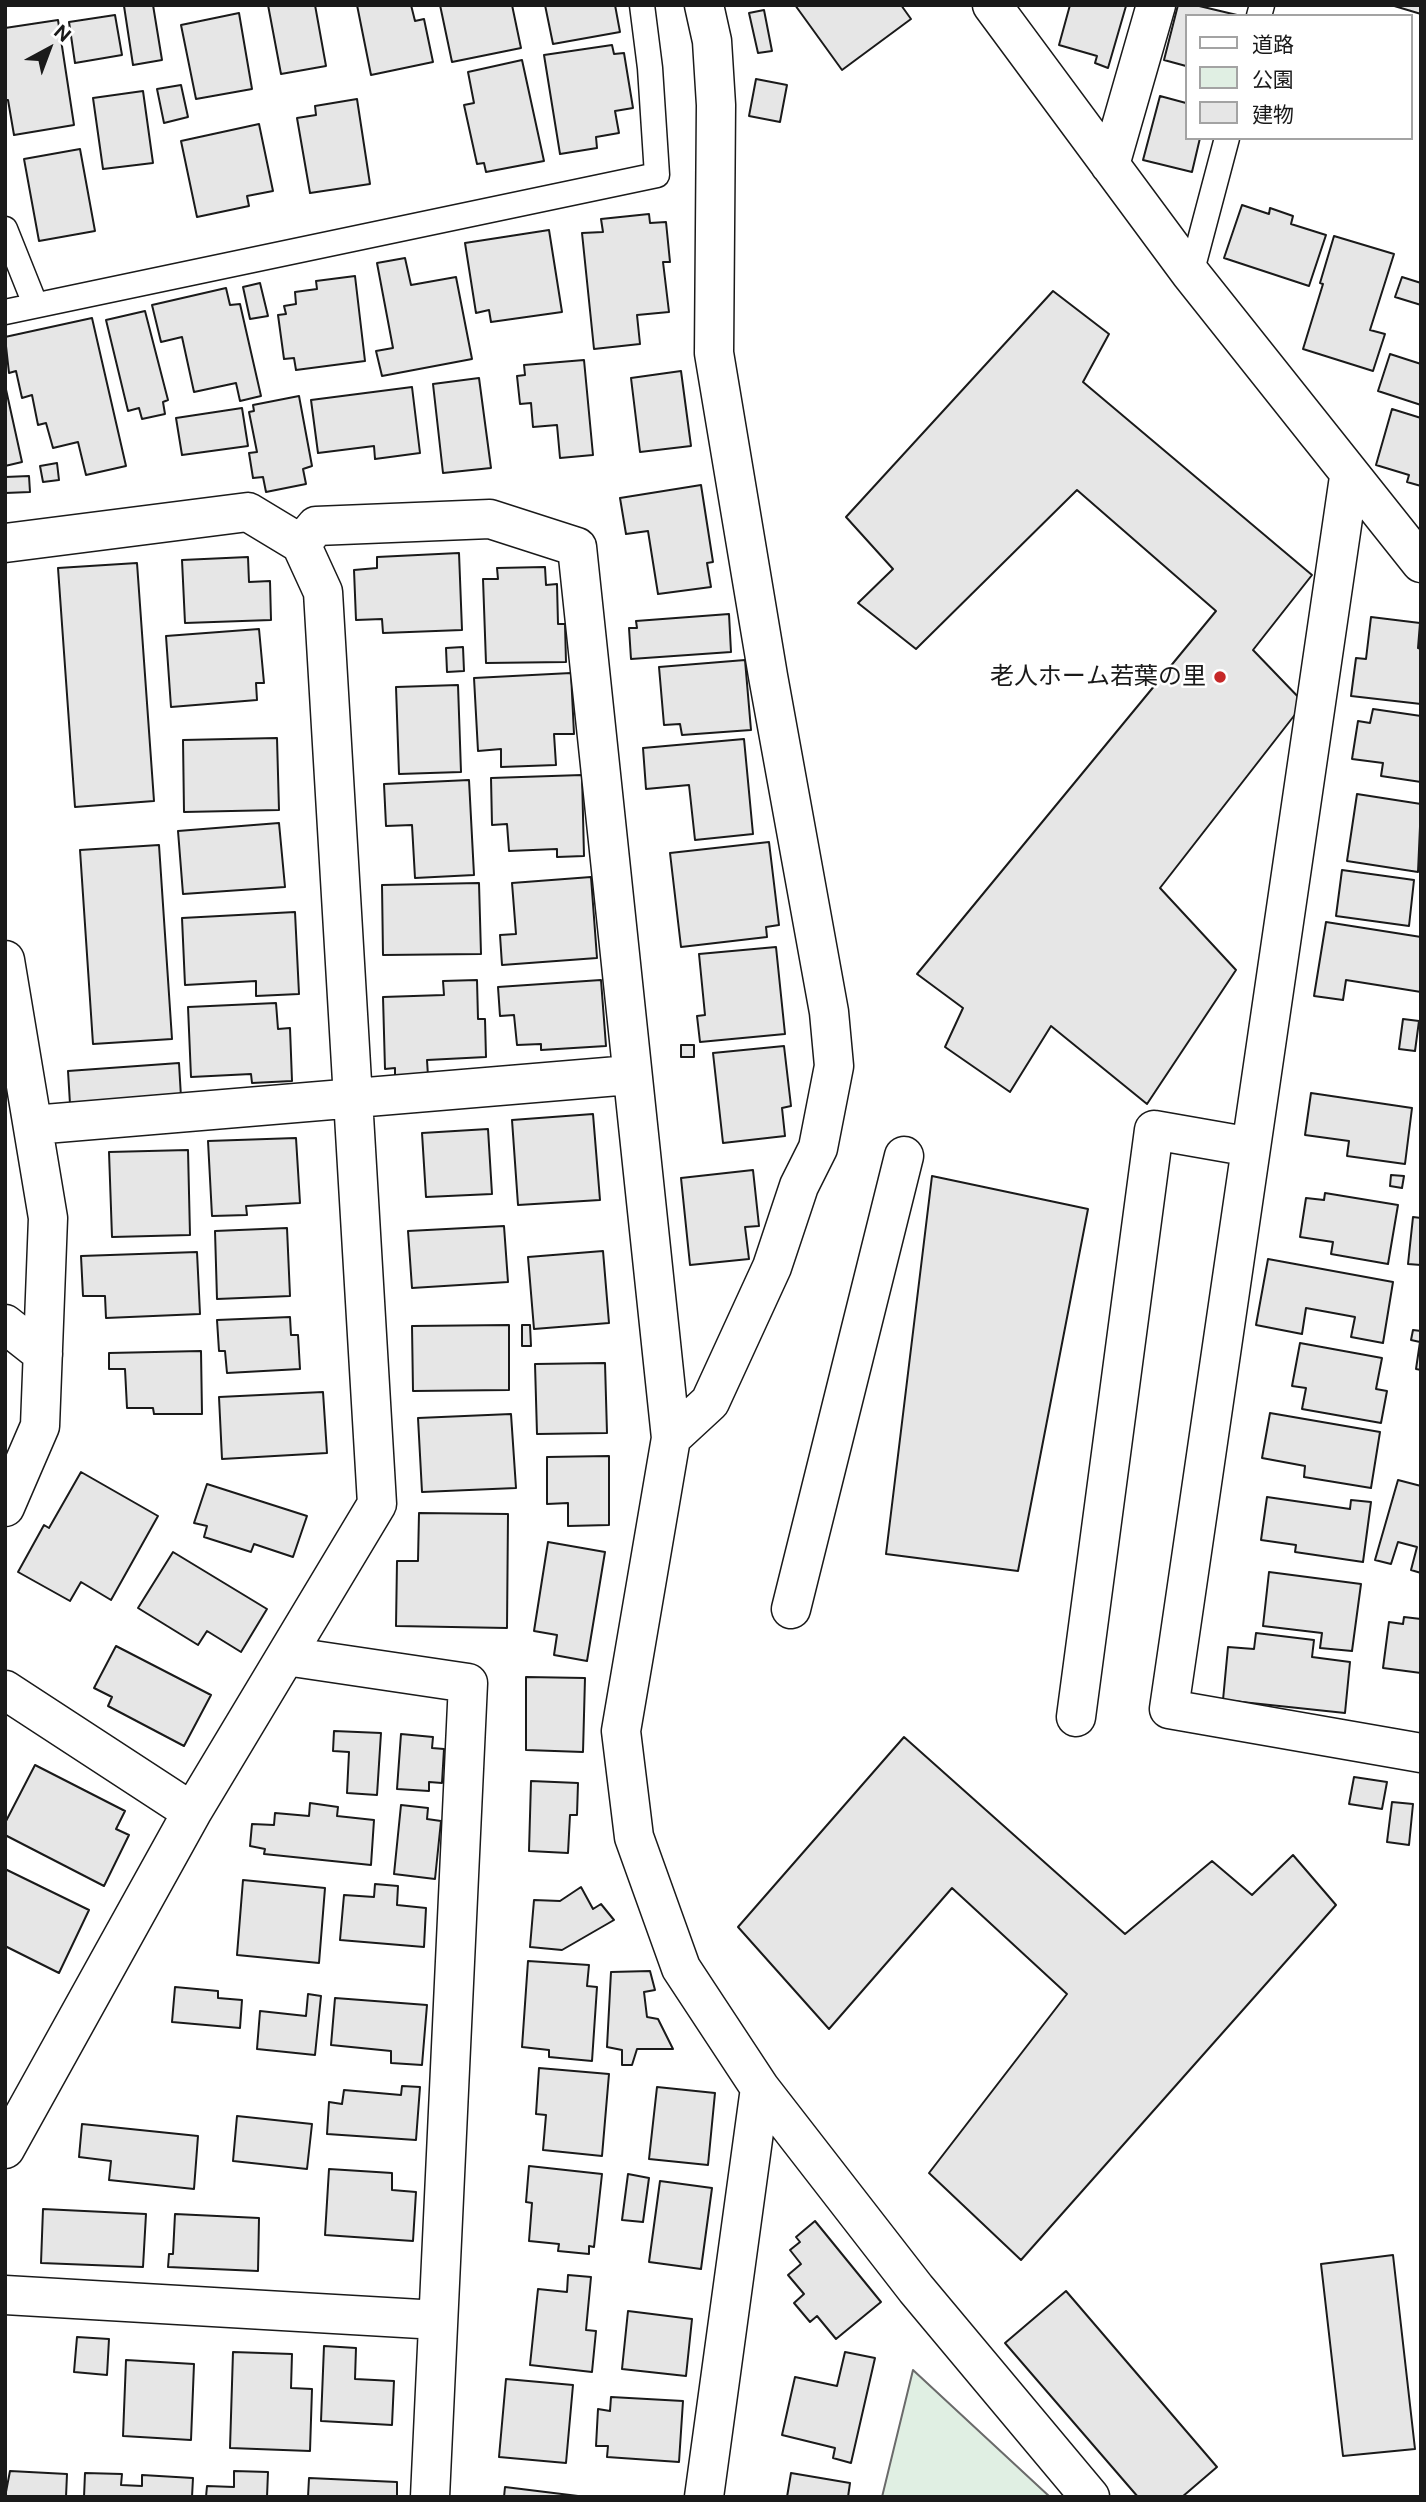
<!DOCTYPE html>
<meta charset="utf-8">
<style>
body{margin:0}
#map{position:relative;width:1426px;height:2502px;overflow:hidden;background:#fff;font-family:"Public Sans","Noto Sans JP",sans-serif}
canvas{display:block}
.frame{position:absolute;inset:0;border:7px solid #1a1a1a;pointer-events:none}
.legend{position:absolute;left:1185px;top:14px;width:228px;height:126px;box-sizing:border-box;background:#fff;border:2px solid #a3a3a3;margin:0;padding:9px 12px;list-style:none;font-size:21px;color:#1a1a1a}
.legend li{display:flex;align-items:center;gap:14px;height:35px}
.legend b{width:35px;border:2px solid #a3a3a3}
.north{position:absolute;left:14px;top:14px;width:70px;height:70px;-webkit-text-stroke:5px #fff;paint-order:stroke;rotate:41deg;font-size:19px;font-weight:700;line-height:28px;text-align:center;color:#1a1a1a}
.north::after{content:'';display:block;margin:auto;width:24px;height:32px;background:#1a1a1a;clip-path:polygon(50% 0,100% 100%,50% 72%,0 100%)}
</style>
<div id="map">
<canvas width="1426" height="2502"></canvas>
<div class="frame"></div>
<ul class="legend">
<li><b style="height:9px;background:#fff"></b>道路</li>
<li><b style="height:19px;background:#e0efe3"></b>公園</li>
<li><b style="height:19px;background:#e6e6e6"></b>建物</li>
</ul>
<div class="north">N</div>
</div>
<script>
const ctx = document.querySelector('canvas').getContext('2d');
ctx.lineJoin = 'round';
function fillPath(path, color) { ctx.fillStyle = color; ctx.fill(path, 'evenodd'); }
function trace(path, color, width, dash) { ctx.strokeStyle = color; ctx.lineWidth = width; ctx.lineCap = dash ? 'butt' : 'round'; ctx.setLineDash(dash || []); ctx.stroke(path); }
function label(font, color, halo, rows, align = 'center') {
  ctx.font = font + ' "Public Sans","Noto Sans JP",sans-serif'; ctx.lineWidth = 5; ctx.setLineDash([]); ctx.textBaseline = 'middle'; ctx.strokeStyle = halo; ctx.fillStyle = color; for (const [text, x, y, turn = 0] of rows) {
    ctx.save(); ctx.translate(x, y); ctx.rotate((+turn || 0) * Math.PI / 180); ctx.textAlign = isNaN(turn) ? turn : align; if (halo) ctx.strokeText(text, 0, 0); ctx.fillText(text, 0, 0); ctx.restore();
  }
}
const green = new Path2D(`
 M913 2370 1050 2497H882Z`);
const building = new Path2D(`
 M153 5 162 60 133 65 124 6Z
 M268 5H315L326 66 281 74Z
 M357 5H411L415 21 424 19 433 62 371 75Z
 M440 5H512L521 48 452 62Z
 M545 5H615L620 32 553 44Z
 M795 5H901L911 19 842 70Z
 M1070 5 1126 6 1108 68 1095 63 1097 56 1059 45Z
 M1178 5H1195L1237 15 1186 16V66L1164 60Z
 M1391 5H1421V14Z
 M764 10 772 51 758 53 749 13Z
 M239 13 252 89 196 99 181 25Z
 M115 15 122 55 75 63 69 22Z
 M58 20 74 125 14 135 8 100H5V28Z
 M612 45 614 54 624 53 633 108 615 111 619 133 596 137 597 148 560 154 544 55Z
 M522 60 544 161 486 172 484 163 477 164 464 105 474 103 468 72Z
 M756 79 787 85 780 122 749 116Z
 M181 85 188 117 164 123 157 89Z
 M143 91 153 163 103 169 93 98Z
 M1160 96 1186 103V138H1200L1192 172 1143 160Z
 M357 99 370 184 310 193 297 118 316 115 315 106Z
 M259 124 273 191 247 196 249 206 197 217 181 141Z
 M80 149 95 231 39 241 24 159Z
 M1242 205 1269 214 1270 208 1293 216 1291 224 1326 235 1309 286 1224 258Z
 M649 214 650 223 666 222 670 262H663L669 312 637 315 640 344 594 349 582 233 603 232 601 219Z
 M549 230 562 312 491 322 489 310 476 313 465 243Z
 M1334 236 1394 254 1370 330 1385 334 1373 371 1303 349 1323 284 1320 283Z
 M405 258 411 285 456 277 472 359 382 376 376 351 393 348 377 263Z
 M355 276 365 361 296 370 294 358 284 359 278 315 286 314 284 306 296 304 295 292 317 289 316 281Z
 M1402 277 1421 283V305L1395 297Z
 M260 283 268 316 250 319 243 287Z
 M226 288 230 305 240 304 261 396 240 401 236 383 194 392 182 337 161 342 152 305Z
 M1053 291 1109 334 1083 382 1312 575 1253 650 1304 703 1160 888 1236 970 1147 1104 1051 1026 1010 1092 945 1047 963 1008 917 974 1216 611 1077 490 916 649 858 603 893 569 846 517Z
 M145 311 168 400 163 402 165 414 142 419 139 408 128 411 106 320Z
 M92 318 126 466 86 475 78 442 53 448 46 423 38 425 32 395 22 398 16 371 9 373 5 337Z
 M1390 354 1421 364V405L1378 391Z
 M584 360 593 455 560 458 557 425 533 427 531 403 520 404 517 376 525 375 524 365Z
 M681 371 691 446 640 452 631 378Z
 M479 378 491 468 443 473 433 384Z
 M5 385 22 462 5 466Z
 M412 387 420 453 375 459 374 446 318 453 311 400Z
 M299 396 312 466 303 469 306 484 266 492 263 477 253 478 249 453 257 452 249 412 254 411 253 405Z
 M242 408 248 446 182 455 176 418Z
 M1392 409 1421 418V486L1407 482 1409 475 1376 465Z
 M57 463 59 480 43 482 40 466Z
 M29 476 30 492 5 493V477Z
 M701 485 713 562 707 563 711 587 658 594 648 531 626 534 620 498Z
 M459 553 462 630 383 633 382 619 356 620 354 570 377 568V557Z
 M248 557 249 582 270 581 271 620 185 623 182 560Z
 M137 563 154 801 75 807 58 568Z
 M545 567 546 585 557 584 558 624H565L566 662 486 663 483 579H498L497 568Z
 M729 614 731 652 631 659 629 628H637L636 621Z
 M1371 617 1420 623 1418 648 1421 649V704L1351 696 1356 658 1366 659Z
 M259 629 264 683H256L257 700 171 707 166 636Z
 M463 647 464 671 447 672 446 648Z
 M745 660 751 730 682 735 680 724 664 725 659 667Z
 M571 673 574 734H554L556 765 501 767V749L478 751 474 678Z
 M458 685 461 772 399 774 396 687Z
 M1373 709 1421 716V782L1381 776 1383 763 1352 759 1358 721 1370 723Z
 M277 738 279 810 184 812 183 740Z
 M744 739 753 834 695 840 689 785 646 789 643 748Z
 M582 775 584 856 557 857V849L509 851 507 824 492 825 491 778Z
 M469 780 474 875 415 878 412 825 386 826 384 784Z
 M1357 794 1421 804 1418 872 1347 861Z
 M279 823 285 887 183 894 178 831Z
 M769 842 779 925 766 927 767 937 681 947 670 853Z
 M159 845 172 1039 93 1044 80 850Z
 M1342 870 1414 880 1409 926 1336 916Z
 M591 877 597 958 502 965 500 935 516 934 512 883Z
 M479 883 481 954 383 955 382 885Z
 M295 912 299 994 256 996V981L185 985 182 918Z
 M1326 922 1421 937V992L1346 980 1343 1000 1314 996Z
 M776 947 785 1034 700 1042 697 1016 705 1015 699 954Z
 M477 980 478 1019H485L486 1057 427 1060 428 1076 395 1077V1068L385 1069 383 997 444 995 443 981Z
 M601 980 606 1046 541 1050V1044L517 1045 514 1015 500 1016 498 987Z
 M276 1003 278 1029 290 1028 292 1081 252 1083 251 1074 191 1077 188 1007Z
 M1403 1019 1419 1021 1415 1051 1399 1049Z
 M681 1045H694V1057H681Z
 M784 1046 791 1106 782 1108 785 1136 723 1143 713 1053Z
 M179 1063 181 1097 70 1104 68 1071Z
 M1311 1093 1412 1108 1405 1164 1347 1156 1349 1141 1305 1135Z
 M593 1114 600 1200 518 1205 512 1120Z
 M488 1129 492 1194 426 1197 422 1133Z
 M296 1138 300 1203 246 1206 247 1215 212 1216 208 1141Z
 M188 1150 190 1235 112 1237 109 1152Z
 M753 1170 759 1226 745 1227 749 1259 690 1265 681 1178Z
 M1391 1175 1404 1176 1402 1188 1390 1186Z
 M932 1176 1088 1209 1018 1571 886 1554Z
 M1325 1193 1398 1205 1388 1264 1331 1254 1333 1242 1300 1237 1306 1198 1324 1200Z
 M1413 1217 1421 1218V1265L1408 1264Z
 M504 1226 508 1282 412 1288 408 1231Z
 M287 1228 290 1296 217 1299 215 1231Z
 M603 1251 609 1323 534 1329 528 1257Z
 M197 1252 200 1314 106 1318 105 1296H83L81 1256Z
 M1268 1259 1393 1282 1383 1343 1351 1337 1355 1317 1306 1308 1302 1334 1256 1325Z
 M290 1317 291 1335H298L300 1369 227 1373 225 1351H219L217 1320Z
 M509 1325V1390L413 1391 412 1326Z
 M522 1325H530L531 1346H522Z
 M1413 1330 1421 1331V1370L1416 1369 1420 1342 1411 1340Z
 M1300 1343 1382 1358 1376 1389 1387 1391 1381 1423 1302 1409 1306 1388 1292 1386Z
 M201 1351 202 1414H154L153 1408H127L125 1369H109V1353Z
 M605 1363 607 1433 537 1434 535 1364Z
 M323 1392 327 1453 222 1459 219 1397Z
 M1270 1413 1380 1432 1371 1488 1304 1477 1305 1466 1262 1458Z
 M511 1414 516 1488 422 1492 418 1418Z
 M609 1456V1525L568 1526V1503L547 1504V1457Z
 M81 1472 158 1516 111 1600 81 1582 70 1601 18 1572 44 1525 49 1528Z
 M1398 1480 1421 1486V1573L1411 1570 1417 1547 1398 1542 1391 1564 1375 1560Z
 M207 1484 307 1516 293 1557 254 1544 251 1552 204 1537 207 1526 194 1523Z
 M1267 1497 1350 1509 1351 1500 1371 1502 1363 1562 1295 1552 1296 1545 1261 1540Z
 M419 1513 508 1514 507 1628 396 1626 397 1561H418Z
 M548 1542 605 1552 587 1661 554 1655 557 1635 534 1631Z
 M173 1552 267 1609 241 1652 207 1631 198 1645 138 1608Z
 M1269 1572 1361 1584 1352 1651 1320 1648 1322 1633 1263 1626Z
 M1404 1617 1421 1619V1673L1383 1668 1389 1622 1403 1624Z
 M1256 1633 1314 1640 1312 1657 1350 1662 1345 1713 1223 1700 1228 1647 1254 1649Z
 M116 1646 211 1695 184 1746 108 1706 112 1697 94 1688Z
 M526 1677 585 1678 583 1752 526 1750Z
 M334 1731 381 1733 377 1795 347 1793 349 1752 333 1751Z
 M401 1734 433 1737 432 1748 444 1749 442 1783 429 1782V1791L397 1789Z
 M904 1737 1125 1934 1212 1861 1252 1895 1293 1855 1336 1905 1021 2260 929 2173 1067 1994 952 1888 829 2029 738 1927Z
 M35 1765 125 1811 116 1829 129 1835 104 1886 5 1835V1823Z
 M1354 1777 1387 1782 1382 1809 1349 1804Z
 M531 1781 578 1783 577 1815H570L568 1853 529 1851Z
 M1392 1802 1413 1804 1409 1845 1387 1842Z
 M310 1803 338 1807 337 1816 374 1820 371 1865 264 1854 265 1849 250 1846 252 1824 274 1825 275 1813 309 1816Z
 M401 1805 428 1808 427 1819 441 1821 435 1879 394 1874Z
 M5 1869 89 1910 59 1973 5 1946Z
 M243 1880 325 1888 319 1963 237 1955Z
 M375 1884 398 1886 397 1905 426 1908 424 1947 340 1940 344 1895 374 1897Z
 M581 1887 593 1909 601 1904 614 1920 562 1950 530 1947 534 1900 560 1901Z
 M528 1961 589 1965 587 1986 597 1987 592 2061 549 2057V2050L522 2047Z
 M650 1971 655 1990 644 1992 647 2017 658 2019 673 2049H637L632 2065H622V2050L607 2047 611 1972Z
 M175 1987 218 1991V1998L242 2000 240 2028 172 2022Z
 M308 1994 321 1996 315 2055 257 2049 260 2011 306 2016Z
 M335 1998 427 2005 422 2065 391 2063V2051L331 2045Z
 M539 2068 609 2074 602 2156 543 2150 546 2115 536 2114Z
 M402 2086 420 2087 416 2140 327 2134 329 2102 342 2104 344 2090 401 2095Z
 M657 2087 715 2093 708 2165 649 2159Z
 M237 2116 312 2124 307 2169 233 2161Z
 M82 2124 198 2136 194 2189 109 2180 111 2161 79 2157Z
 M529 2166 602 2174 594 2247 589 2246V2254L558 2251 559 2244 529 2241 532 2203 526 2202Z
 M329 2169 392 2173V2190L416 2192 413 2241 325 2235Z
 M628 2174 649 2178 643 2222 622 2220Z
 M660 2181 712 2188 701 2269 649 2262Z
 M43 2209 146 2214 143 2267 41 2263Z
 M175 2214 259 2218 258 2271 168 2267 169 2254H173Z
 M815 2221 881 2302 836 2339 817 2316 810 2322 794 2303 804 2294 788 2275 801 2264 790 2250 800 2242 796 2237Z
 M1393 2255 1415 2449 1343 2456 1321 2264Z
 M568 2275 591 2277 586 2330 596 2331 592 2372 530 2365 538 2289 567 2292Z
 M1066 2291 1217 2467 1182 2497H1138L1005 2343Z
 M628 2311 692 2319 686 2376 622 2369Z
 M77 2337 109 2339 107 2375 74 2372Z
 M324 2346 356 2348 355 2379 394 2381 392 2425 321 2421Z
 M233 2352 292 2354 291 2388 312 2389 310 2451 230 2448Z
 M845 2352 875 2358 851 2463 833 2458 835 2448 782 2435 795 2377 837 2386Z
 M126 2360 194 2364 191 2440 123 2436Z
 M506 2379 573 2385 566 2463 499 2457Z
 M611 2397 683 2401 679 2462 607 2457 608 2446H596L598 2409 610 2411Z
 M10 2471 67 2474 66 2497H5Z
 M234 2471 268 2472 267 2497H206L207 2486 234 2487Z
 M85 2473 122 2474 121 2485 142 2486V2475L193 2478 192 2497H84Z
 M791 2473 850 2483 848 2497H787Z
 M309 2478 397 2482V2497H308Z
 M505 2487 578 2496V2497H504Z`);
const lane = new Path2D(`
 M1259 16 1262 5
 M5 229 35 304
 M1191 274 1227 138
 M5 312 657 175 650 68 642 5`);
const street = new Path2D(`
 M704 5 712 41 716 105 714 353 768 676 829 1012 834 1066 818 1148 799 1186 772 1267 710 1402 671 1438 621 1731 634 1837 681 1968 760 2088 916 2289 1090 2497
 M992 5 1191 274 1421 563
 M1110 165 1156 5
 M1349 477 1169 1709 1421 1753
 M5 543 248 512 301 544 323 592 377 1504 192 1812 5 2149
 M301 544 316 526 490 519 577 547 671 1438
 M5 960 48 1218 40 1426 5 1507
 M33 1125 630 1075
 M5 1324 43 1354
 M791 1609 904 1156
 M286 1656 468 1683 430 2497
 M5 1690 192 1812
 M1076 1717 1154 1130 1251 1147
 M5 2295 438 2320
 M704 2497 760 2088`);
const markers = [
 [1220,677,7,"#c62828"]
];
const poiNames = [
 ["老人ホーム若葉の里",1206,677]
];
fillPath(green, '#e0efe3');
trace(green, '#6a6a6a', 2);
fillPath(building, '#e6e6e6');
trace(building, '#1a1a1a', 2);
trace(lane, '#1a1a1a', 27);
trace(street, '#1a1a1a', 41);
trace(lane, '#fff', 24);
trace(street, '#fff', 38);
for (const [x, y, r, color] of markers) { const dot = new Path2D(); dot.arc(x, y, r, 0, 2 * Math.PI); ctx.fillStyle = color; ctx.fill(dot); trace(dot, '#fff', 2.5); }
label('24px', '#1a1a1a', '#fff', poiNames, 'right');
</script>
